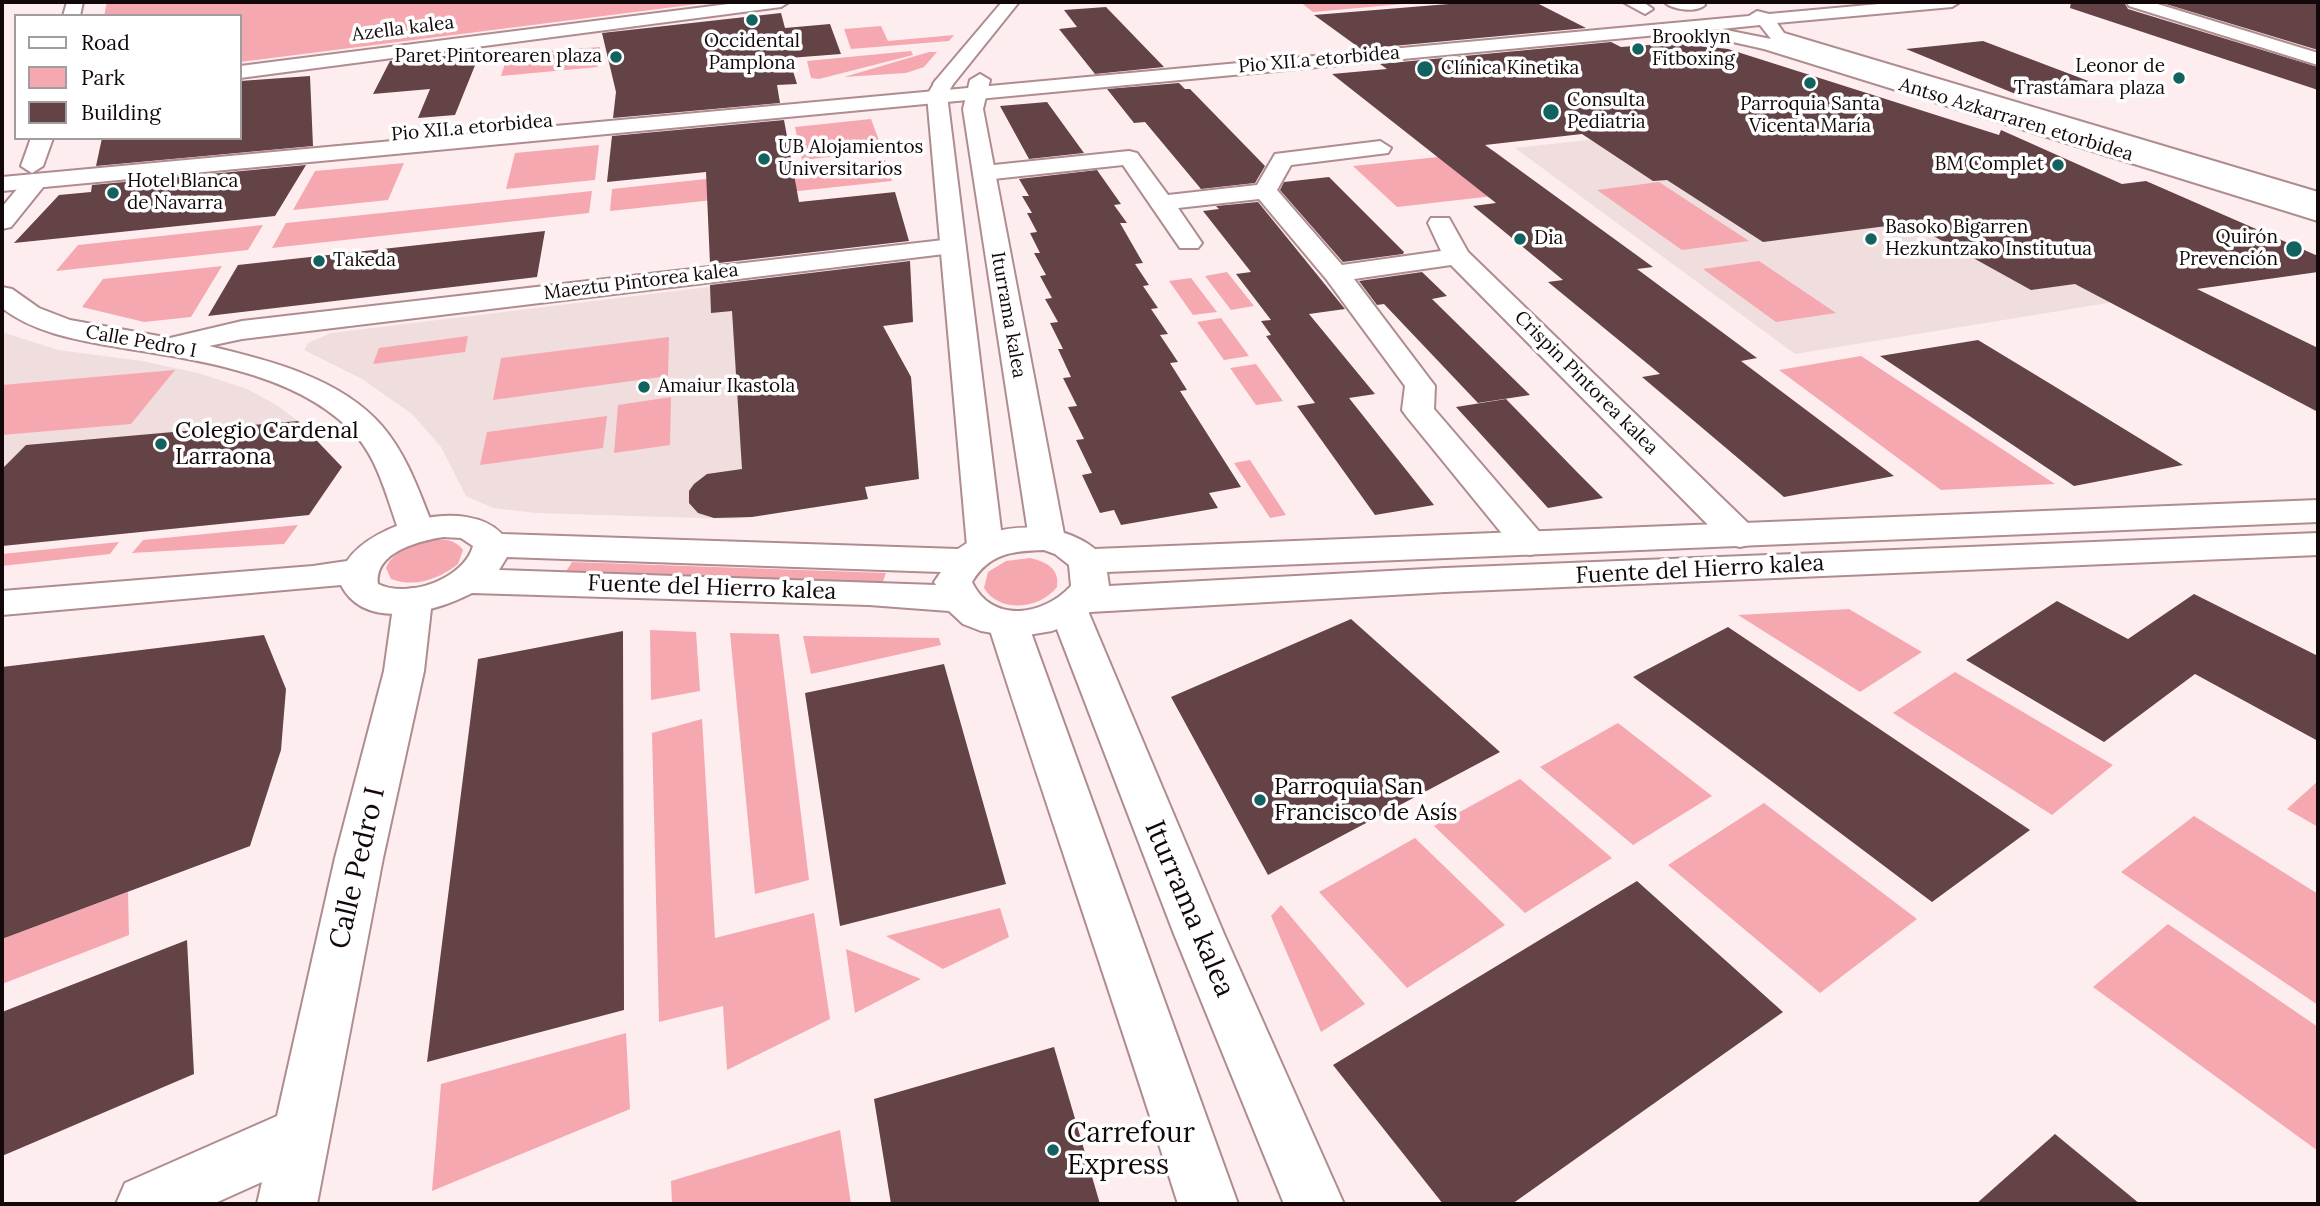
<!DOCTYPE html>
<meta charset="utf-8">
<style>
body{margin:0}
#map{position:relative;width:2320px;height:1206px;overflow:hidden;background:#feedef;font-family:Lora,serif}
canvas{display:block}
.frame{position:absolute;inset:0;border:4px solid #130809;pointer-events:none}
.legend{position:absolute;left:14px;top:14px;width:228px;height:126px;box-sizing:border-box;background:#fff;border:2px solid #a19c9d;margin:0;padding:9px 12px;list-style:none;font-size:21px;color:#130809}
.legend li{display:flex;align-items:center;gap:14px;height:35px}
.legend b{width:35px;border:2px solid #a19c9d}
</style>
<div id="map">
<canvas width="2320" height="1206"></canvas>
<div class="frame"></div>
<ul class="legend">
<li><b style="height:9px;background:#fff"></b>Road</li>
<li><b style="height:19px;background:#f5a8b0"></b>Park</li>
<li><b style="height:19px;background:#634346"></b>Building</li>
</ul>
</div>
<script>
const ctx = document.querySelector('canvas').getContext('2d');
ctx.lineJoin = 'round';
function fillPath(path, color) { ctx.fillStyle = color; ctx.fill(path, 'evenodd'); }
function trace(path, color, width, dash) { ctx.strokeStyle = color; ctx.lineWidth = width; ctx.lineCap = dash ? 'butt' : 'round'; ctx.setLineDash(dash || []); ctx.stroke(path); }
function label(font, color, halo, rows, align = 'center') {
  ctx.font = font + ' Lora,serif'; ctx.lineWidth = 7; ctx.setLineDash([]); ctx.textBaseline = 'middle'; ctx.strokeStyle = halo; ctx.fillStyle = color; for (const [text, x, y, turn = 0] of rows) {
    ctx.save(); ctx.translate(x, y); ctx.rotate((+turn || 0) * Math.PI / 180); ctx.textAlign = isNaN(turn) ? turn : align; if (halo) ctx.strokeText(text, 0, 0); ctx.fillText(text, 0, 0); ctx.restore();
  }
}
const built = new Path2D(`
 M1702 127 2206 287 1795 354 1515 148Z
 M865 268 867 278 911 273 913 322 883 326 911 377 919 479 865 487 752 517 732 519 536 513 493 508 466 496 441 447 412 414 362 379 304 350 308 343 331 333Z
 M2 332 58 350 142 361 198 373 247 389 275 404 298 421 342 467 309 515 2 546Z`);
const green = new Path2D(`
 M107 2H714L240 62V16H104Z
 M1300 2H1390L1403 4 1313 12Z
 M881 26 888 41 954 35 949 41 851 49 844 29Z
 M1594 29 1598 31 1053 81 1051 79Z
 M600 47 598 67 501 76 508 54Z
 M911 51 913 55 819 79 811 78 807 61Z
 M929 52H937L924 67 906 73 844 77Z
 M856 97V99L152 165 155 161Z
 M871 119 883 151 802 160 795 127Z
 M599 145 595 180 506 189 515 153Z
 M1494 151 1546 190 1397 207 1353 166Z
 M885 160 892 181 610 211 612 189Z
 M404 163 388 200 293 210 315 171Z
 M1659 182 1749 241 1682 250 1597 190Z
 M592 191 589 213 272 248 286 223Z
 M263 225 248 250 56 271 78 245Z
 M1759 261 1836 313 1776 322 1703 269Z
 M222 266 191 317 144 322 82 307 103 279Z
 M1227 272 1254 306 1231 310 1205 276Z
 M1191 278 1217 312 1193 315 1169 281Z
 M1221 318 1249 356 1224 360 1197 322Z
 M468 336 465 352 373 364 379 348Z
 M669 337 668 376 493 400 501 358Z
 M1861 356 2055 484 1941 490 1779 370Z
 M1256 364 1283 401 1256 405 1230 368Z
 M175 370 131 424 2 435V385Z
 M671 397 670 445 614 453 618 405Z
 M607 416 603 448 480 465 487 432Z
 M1250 460 1286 515 1270 518 1234 463Z
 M298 525 284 544 132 553 143 540Z
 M429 540C443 539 454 538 463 550L458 564C439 579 415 588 391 579L386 568C393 551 412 545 429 540Z
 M119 542 110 554 2 566V554Z
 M1030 558C1046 562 1060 568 1057 587 1040 609 1000 614 984 588L988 572 1006 561Z
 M572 562 886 573 882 584 565 573Z
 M1849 609 1922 652 1860 692 1738 615Z
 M650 630 696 632 700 691 651 700Z
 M730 633 779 634 809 880 755 894Z
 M803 636 939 638 941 645 811 674Z
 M1955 672 2113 765 2052 815 1893 713Z
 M702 719 715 938 814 913 830 1019 727 1070 723 1006 659 1022 652 733Z
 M1618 723 1712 796 1633 845 1540 767Z
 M1520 779 1612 858 1525 913 1434 826Z
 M2318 781V827L2287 809Z
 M1764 803 1917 919 1820 993 1668 865Z
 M2194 816 2318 894V1005L2121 872Z
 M1415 838 1505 925 1407 988 1319 892Z
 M128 892 129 935 2 984V939Z
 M1281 905 1365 1004 1321 1032 1271 916Z
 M1000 908 1009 937 943 969 886 936Z
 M2168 924 2318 1027V1151L2093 987Z
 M846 949 921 979 855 1013Z
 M626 1033 630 1109 432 1191 441 1084Z
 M840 1130 851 1204H672L671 1181Z`);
const building = new Path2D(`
 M1473 2H1535L1586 28 1361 49 1314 15Z
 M2071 2H2124L2128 9 2318 67V90L2070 8Z
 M2159 2H2318V50Z
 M1106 7 1164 67 1095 74 1059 29 1077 27 1064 10Z
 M781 13 785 28 830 24 841 54 789 58 797 84 777 85 780 103 613 118 616 92 602 33Z
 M1983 41 2099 85 2018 95 1906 49Z
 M1611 42 1621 47 1676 43 1728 49 1999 135 2001 130 2122 184 2146 181 2318 256V272L2197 289 2318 348V412L2075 284 2031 290 1910 223 1763 242 1667 180 1653 181 1582 134 1485 145 1653 267 1637 269 1757 358 1741 361 1894 476 1784 497 1642 377 1660 374 1548 282 1563 280 1473 206 1496 203 1332 74 1387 69 1380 64Z
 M480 53 455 115 418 118 430 89 373 94 390 61Z
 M310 76 313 146 96 166 102 138H240V81Z
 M1179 83 1185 89H1190L1265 166 1255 183 1201 189 1145 122 1134 123 1107 89Z
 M1047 102 1084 153 1029 159 1000 106Z
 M784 120 799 202 895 192 909 241 710 264 706 172 607 182 612 136Z
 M306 165 275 216 14 243 59 195 91 192 92 185Z
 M1097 170 1121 204 1114 205 1127 223H1120L1143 263 1135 264 1149 285 1143 286 1158 308 1151 309 1168 334 1160 335 1178 362 1170 363 1187 390 1180 391 1241 487 1209 493 1218 508 1121 525 1114 510 1100 513 1082 475 1092 473 1076 440 1084 439 1068 407 1077 406 1063 378 1071 377 1058 349H1063L1050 323 1058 322 1045 299 1052 298 1040 276 1046 275 1034 253H1040L1030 233 1037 232 1027 213H1032L1022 196H1029L1019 179Z
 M1329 177 1404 252 1403 254 1343 262 1280 190 1284 182Z
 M1258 202 1345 309 1309 314 1375 394 1349 398 1434 505 1375 515 1297 406 1315 403 1266 336 1271 335 1261 321 1271 320 1236 274 1251 272 1203 211 1219 209 1216 206Z
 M545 231 537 277 208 316 238 265Z
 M910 261 913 322 883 326 911 377 919 479 865 487 868 499 752 517 714 518 698 513 689 503V491L694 484 707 474 742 469 732 311 711 313 710 285Z
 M1422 272 1447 296 1432 299 1530 395 1478 403 1384 304 1377 305 1359 281Z
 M1978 340 2049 383 2183 465 2074 486 1880 356Z
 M1506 399 1577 472 1603 498 1548 508 1456 407Z
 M298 421 342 467 309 515 2 546V469L26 445Z
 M2194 594 2318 656V741L2195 674 2104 742 1966 660 2057 601 2128 639Z
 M1351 619 1500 752 1268 875 1171 697Z
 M1728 627 1939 769 2030 830 1932 902 1633 677Z
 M623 631 624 1010 427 1062 478 659Z
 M264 635 286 689 281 750 250 846 2 939V667Z
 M944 664 1006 884 840 926 805 693Z
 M1637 881 1783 1012 1512 1204H1443L1333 1065Z
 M187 940 194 1074 2 1156V1012Z
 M1054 1047 1100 1204H891L874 1099Z
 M2055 1134 2140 1204H1976Z`);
const minor = new Path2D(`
 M67 2H83L80 16H63Z
 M744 2H789L781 7 240 78V66Z
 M1002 2H1019L950 88H936L933 84 936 80Z
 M31 138H53L43 166 32 173 21 166Z
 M1380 141 1391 148 1388 153 1291 165 1277 190 1342 265 1441 251 1428 223 1431 218H1449L1468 252 1753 528 1758 536 1753 544 1740 547 1727 544 1451 265 1354 279 1435 386 1434 409 1543 536 1548 544 1543 552 1530 555 1517 552 1407 417 1402 410 1405 386 1327 280 1259 199 1178 208 1202 243 1198 248H1180L1123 165 984 180 973 173 984 166 1129 151 1137 153 1168 195 1257 185 1275 154Z
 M36 174 44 176 48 181 11 227 2 229V207L28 176Z
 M952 239 961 242 965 247 961 252 242 339 209 346C268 360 341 378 382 426 408 456 420 495 435 531L430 539 417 542 404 539 399 531C388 501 379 463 358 438 302 373 197 360 117 347 78 340 34 333 2 308V287L12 289 39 308 70 320 170 338 242 321Z
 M413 588 427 591 432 600 424 671 383 858 317 1204H257L262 1182 213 1204H116L125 1183 277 1116 335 858 384 671 394 600 399 591Z`);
const tertiary = new Path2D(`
 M1623 2H1643L1653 9 1645 14Z
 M1664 2H1703L1705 5C1696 13 1673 10 1664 2Z
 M2127 2H2151L2318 53V65L2129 6Z
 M980 74 990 80 983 109 1065 539 1060 547 1047 550 1034 547 1029 539 963 109 970 80Z
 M943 78 953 84 947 95 1003 546 998 554 985 557 972 554 967 546 927 95 936 80Z
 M1069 598 1083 602 1088 611 1224 934 1344 1204H1284L1174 934 1050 611 1055 602Z
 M1008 611 1022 615 1028 624 1238 1204H1178C1117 1010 1050 818 988 624L994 615Z`);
const secondary = new Path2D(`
 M1901 2H1960L1952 7 1777 23 1784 33 2318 192V221L1764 49 1715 38 1712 34 1721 29 2 191V177L1749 16 1757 11 1769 14ZM1760 25 1771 39 1721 29Z
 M2318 500V522L1107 572 1109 586 1445 568 2318 533V555L1445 592 1090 612 1072 623 1052 631 1016 637 981 631 963 624 949 611 869 605 472 593C435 612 365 632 341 585L2 615V591L313 566 347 561C373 522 467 497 502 534L958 549C996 521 1058 520 1095 549ZM443 537 461 538 473 546C464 579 408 599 378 584 374 552 419 541 443 537ZM1044 550 1055 554 1069 565 1071 586C1043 616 992 624 972 582 989 553 1013 551 1044 550ZM507 557 941 572 934 582 936 585 499 570Z`);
const markers = [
 [752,20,7,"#126260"],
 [1638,49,7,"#126260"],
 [616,57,7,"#126260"],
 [1425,69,9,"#126260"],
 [2179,78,7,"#126260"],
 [1810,83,7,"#126260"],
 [1551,112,9,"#126260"],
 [764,159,7,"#126260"],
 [2058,165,7,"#126260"],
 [113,193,7,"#126260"],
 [1520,239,7,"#126260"],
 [1871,239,7,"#126260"],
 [2294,249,9,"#126260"],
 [319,261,7,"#126260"],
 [644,387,7,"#126260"],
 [161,444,7,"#126260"],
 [1260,800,7,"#126260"],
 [1053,1150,7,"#126260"]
];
const farStreetnames = [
 ["Azella kalea",403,29,-7],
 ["Pio XII.a etorbidea",1319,60,-5],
 ["Antso Azkarraren etorbidea",2016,120,17],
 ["Pio XII.a etorbidea",472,128,-5],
 ["Maeztu Pintorea kalea",641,282,-7],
 ["Iturrama kalea",1008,315,80],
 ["Calle Pedro I",141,342,10],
 ["Crispin Pintorea kalea",1586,383,45]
];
const farPoinames = [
 ["Brooklyn",1652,38],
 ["Fitboxing",1652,60],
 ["Occidental",752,42,"center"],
 ["Pamplona",752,64,"center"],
 ["Paret Pintorearen plaza",602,57,"right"],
 ["Leonor de",2165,67,"right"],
 ["Trastámara plaza",2165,89,"right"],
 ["Clínica Kinetika",1441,69],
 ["Consulta",1567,101],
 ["Pediatria",1567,123],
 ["Parroquia Santa",1810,105,"center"],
 ["Vicenta María",1810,127,"center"],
 ["UB Alojamientos",778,148],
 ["Universitarios",778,170],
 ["BM Complet",2044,165,"right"],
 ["Hotel Blanca",127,182],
 ["de Navarra",127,204],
 ["Basoko Bigarren",1885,228],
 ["Hezkuntzako Institutua",1885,250],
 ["Quirón",2278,238,"right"],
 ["Prevención",2278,260,"right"],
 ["Dia",1534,239],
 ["Takeda",333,261],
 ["Amaiur Ikastola",658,387]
];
const poiNames = [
 ["Colegio Cardenal",175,431],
 ["Larraona",175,457],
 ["Parroquia San",1274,787],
 ["Francisco de Asís",1274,813]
];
const streetNames = [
 ["Fuente del Hierro kalea",1700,570,-3],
 ["Fuente del Hierro kalea",712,588,2]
];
const nearStreetnames = [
 ["Calle Pedro I",358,868,-77],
 ["Iturrama kalea",1189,909,67]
];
const nearPoinames = [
 ["Carrefour",1067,1134],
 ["Express",1067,1166]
];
fillPath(built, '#f0ddde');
fillPath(green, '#f5a8b0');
fillPath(building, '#634346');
trace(minor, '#af8c8f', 4);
trace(tertiary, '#af8c8f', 4);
trace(secondary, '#af8c8f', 4);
fillPath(minor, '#fff');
fillPath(tertiary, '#fff');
fillPath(secondary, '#fff');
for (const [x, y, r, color] of markers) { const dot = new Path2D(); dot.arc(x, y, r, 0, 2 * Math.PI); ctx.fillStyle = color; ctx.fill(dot); trace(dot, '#fff', 2.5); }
label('19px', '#130809', '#fff', farStreetnames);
label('19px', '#130809', '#fff', farPoinames, 'left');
label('23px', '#130809', '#fff', poiNames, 'left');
label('23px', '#130809', '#fff', streetNames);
label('28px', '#130809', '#fff', nearStreetnames);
label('28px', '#130809', '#fff', nearPoinames, 'left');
</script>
